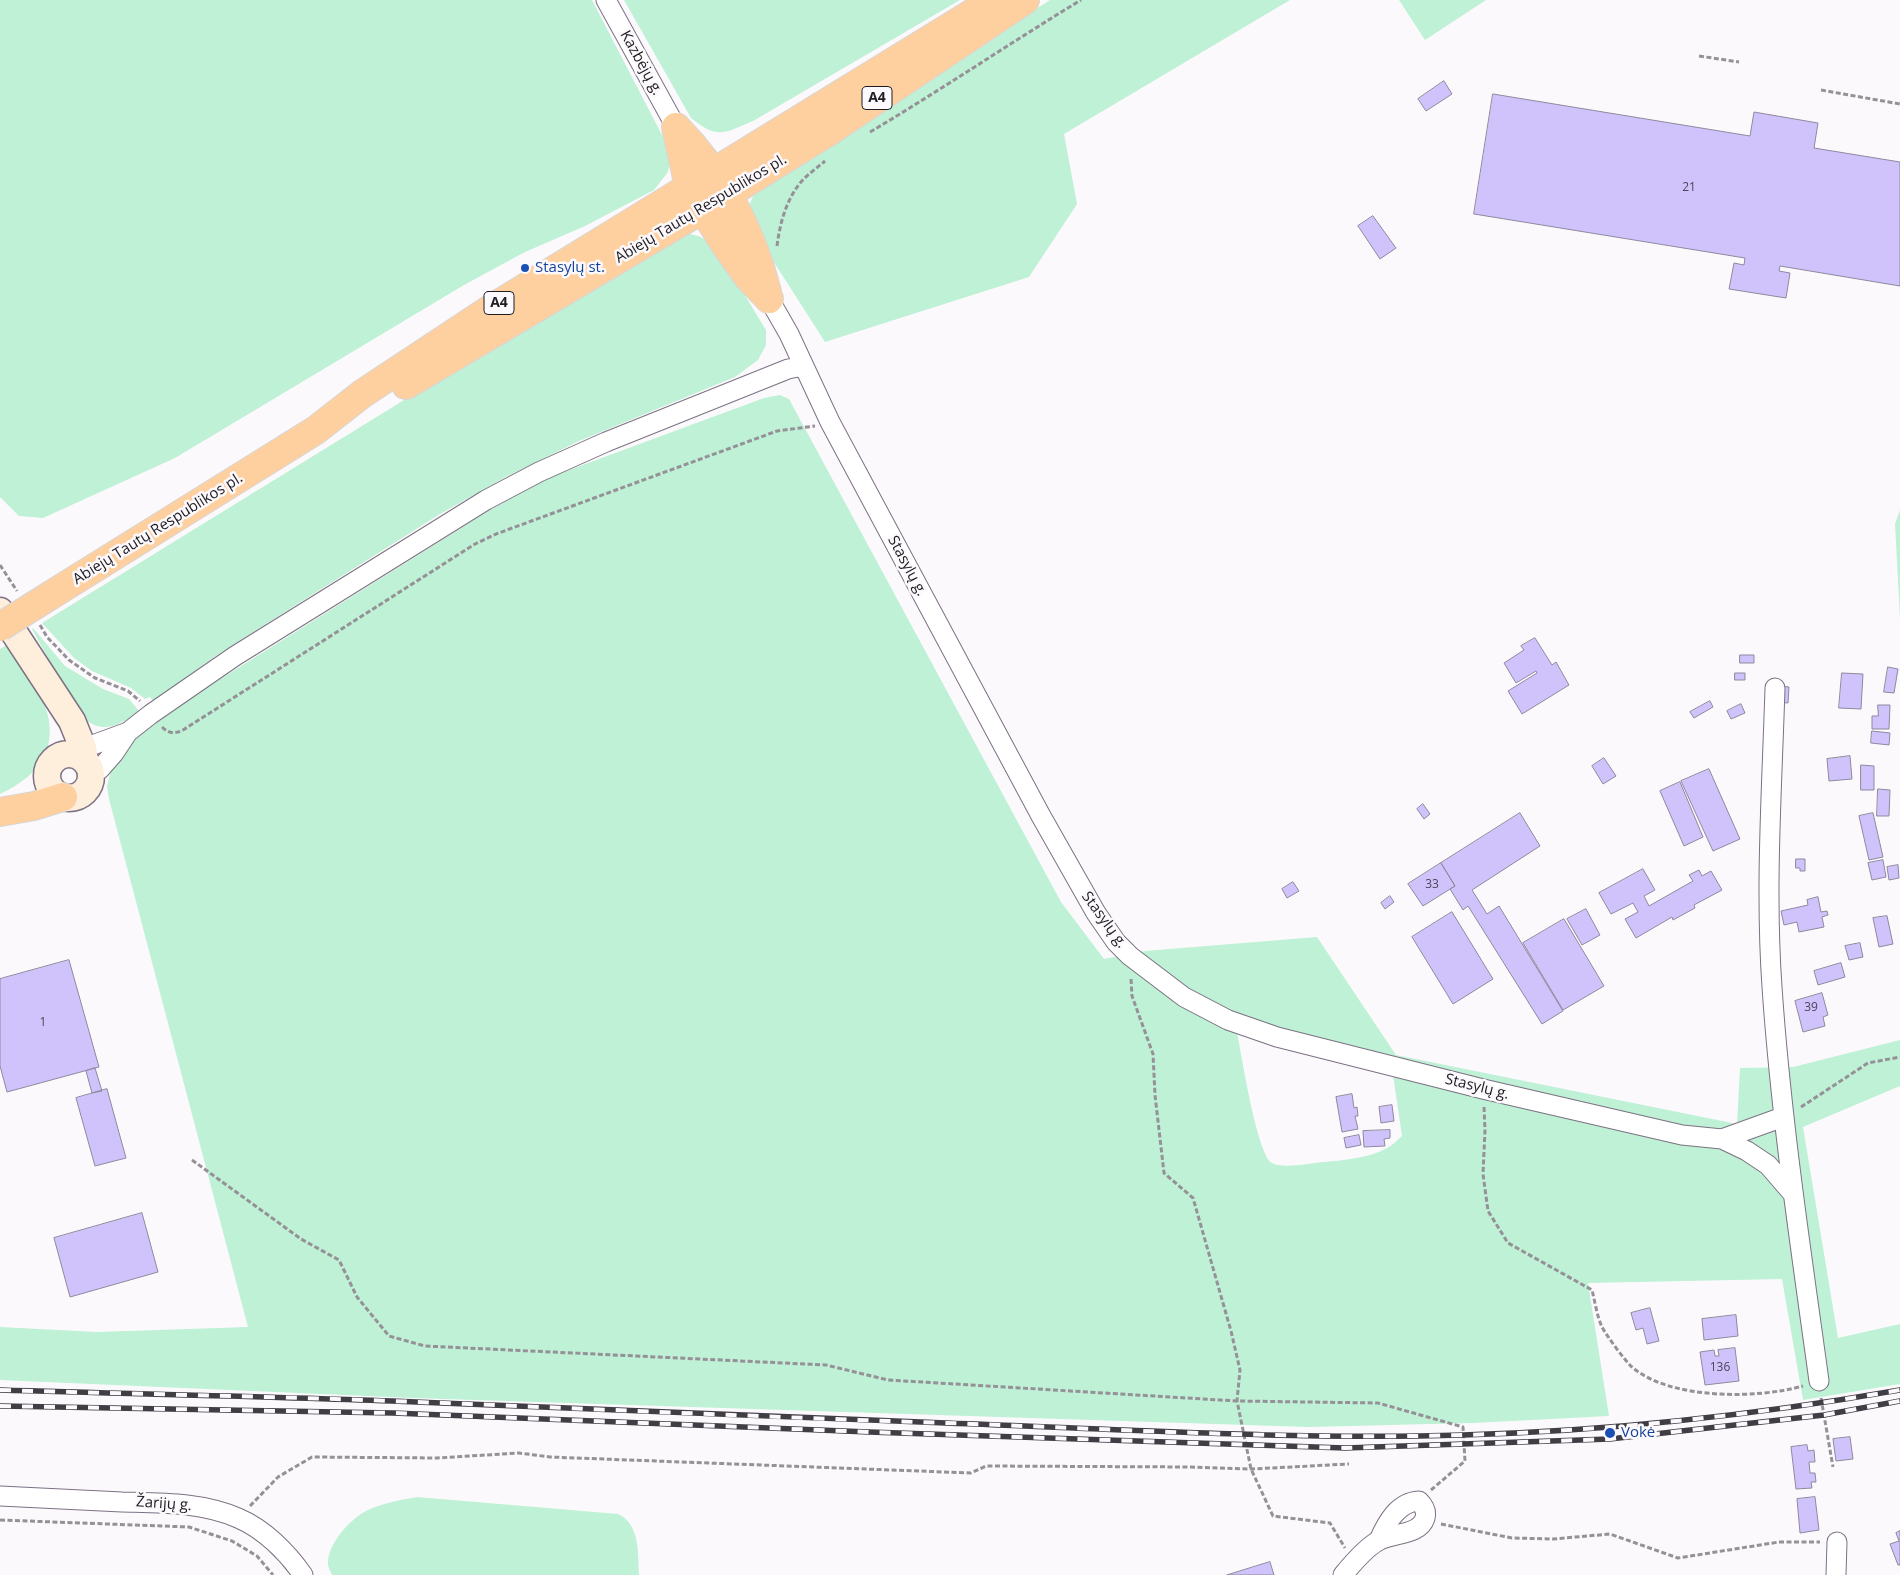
<!DOCTYPE html>
<meta charset="utf-8">
<style>
body{margin:0}
canvas{display:block;background:#fcf9fd}
</style>
<canvas width="1900" height="1575"></canvas>
<script>
const ctx = document.querySelector('canvas').getContext('2d');
ctx.lineJoin = 'round';
function fillPath(path, color) { ctx.fillStyle = color; ctx.fill(path, 'evenodd'); }
function trace(path, color, width, dash) { ctx.strokeStyle = color; ctx.lineWidth = width; ctx.lineCap = dash ? 'butt' : 'round'; ctx.setLineDash(dash || []); ctx.stroke(path); }
function label(font, color, halo, rows, align = 'center') {
  ctx.font = font + ' "Open Sans",sans-serif'; ctx.lineWidth = 5; ctx.setLineDash([]); ctx.textBaseline = 'middle'; ctx.strokeStyle = halo; ctx.fillStyle = color; for (const [text, x, y, turn = 0] of rows) {
    ctx.save(); ctx.translate(x, y); ctx.rotate((+turn || 0) * Math.PI / 180); ctx.textAlign = isNaN(turn) ? turn : align; if (halo) ctx.strokeText(text, 0, 0); ctx.fillText(text, 0, 0); ctx.restore();
  }
}
const green = new Path2D(`
 M0 0H592L663 137 670 159 668 172 654 190 585 226 525 252 464 285 175 458 43 518 19 516 0 497Z
 M624 0H960L753 121C724 133 718 140 691 118Z
 M1050 0H1290L1064 134 1077 204 1029 277 825 342 754 231C747 208 746 206 760 186Z
 M1399 0H1486L1425 40Z
 M686 233C701 236 708 239 718 251L766 330V345L758 360 735 377 579 441 504 478 440 514 217 655 153 701 150 697 145 699 131 688 92 671 74 658 42 623 672 235Z
 M780 395 789 399 1061 902 1104 959 1145 951 1317 937 1396 1055 1737 1124 1740 1068 1793 1067 1900 1040V1086L1803 1127 1838 1338 1900 1324V1384L1803 1400 1782 1279 1588 1283 1609 1416 1473 1423 1308 1427 414 1398 0 1380V1327L97 1332 248 1327 109 799 107 786 110 774 115 763 126 747 155 724 198 693 490 510 553 476 764 398ZM1237 1032 1393 1075 1402 1136C1397 1140 1393 1145 1387 1148 1369 1158 1345 1160 1324 1162 1312 1163 1282 1169 1272 1163 1257 1155 1241 1052 1237 1032Z
 M1900 510V618L1895 524Z
 M33 628 65 666 103 689 129 699 139 711C117 727 101 736 79 714L32 629Z
 M8 644C19 661 31 679 41 697 63 742 42 775 0 794V649Z
 M417 1497 618 1514C640 1524 638 1553 639 1575H332C331 1572 328 1567 328 1564 327 1544 351 1518 368 1510 384 1503 400 1500 417 1497Z`);
const building = new Path2D(`
 M1444 81 1452 94 1426 111 1418 99Z
 M1493 94 1750 136 1754 112 1818 123 1814 148 1900 162V286L1780 266 1779 271 1790 273 1786 298 1729 289 1734 263 1744 265 1745 258 1474 214Z
 M1373 216 1396 248 1380 259 1358 226Z
 M1535 638 1552 665 1556 662 1569 685 1522 714 1508 691 1537 673 1536 671 1516 683 1504 663 1524 650 1521 646Z
 M1740 655H1754V663H1740Z
 M1888 667 1898 669 1894 693 1884 692Z
 M1735 673H1745V680H1735Z
 M1842 673 1863 674 1861 709 1839 708Z
 M1780 686 1789 687 1788 703 1779 702Z
 M1710 701 1713 707 1694 718 1690 712Z
 M1741 704 1745 713 1731 719 1727 711Z
 M1878 705H1890L1889 729H1872V716H1878Z
 M1872 731 1890 733 1889 745 1871 743Z
 M1850 756 1852 779 1829 781 1827 759Z
 M1604 758 1616 776 1603 784 1592 766Z
 M1861 765 1874 766V790H1861Z
 M1709 769 1740 839 1713 851 1681 781Z
 M1680 782 1703 837 1684 846 1660 791Z
 M1878 789 1890 790 1889 816H1877Z
 M1423 804 1430 814 1424 819 1417 809Z
 M1520 813 1540 846 1472 890 1487 914 1499 906 1563 1011 1542 1024 1468 906 1463 910 1450 889 1455 886 1441 863Z
 M1873 813 1883 857 1869 860 1859 816Z
 M1796 859H1805V871H1800V868H1796Z
 M1883 860 1886 877 1872 880 1868 863Z
 M1441 863 1455 886 1423 906 1408 884Z
 M1898 865 1899 878 1889 880 1887 867Z
 M1643 869 1655 890 1644 896 1649 906 1693 881 1689 875 1699 870 1702 876 1711 871 1722 890 1694 905 1695 908 1673 920 1672 917 1636 938 1625 919 1638 912 1633 903 1611 914 1599 893Z
 M1293 882 1299 891 1287 898 1282 889Z
 M1390 896 1394 902 1385 909 1381 903Z
 M1818 897 1821 912 1827 911 1828 915 1822 917 1824 927 1799 932 1797 922 1784 925 1781 911 1808 905 1807 900Z
 M1586 909 1600 935 1582 945 1567 919Z
 M1452 912 1493 979 1453 1004 1412 937Z
 M1887 916 1893 944 1879 947 1873 918Z
 M1564 919 1604 986 1563 1010 1523 943Z
 M1860 943 1863 957 1849 960 1845 946Z
 M69 960 99 1067 7 1092 0 1066V979Z
 M1841 963 1845 977 1818 985 1814 971Z
 M1822 993 1828 1015 1823 1017 1825 1026 1803 1032 1795 1001Z
 M95 1068 102 1091 92 1093 86 1071Z
 M107 1089 126 1158 95 1166 76 1098Z
 M1352 1094 1354 1108 1357 1107 1358 1116H1355L1358 1129 1342 1132 1336 1097Z
 M1392 1105 1394 1121 1381 1123 1379 1107Z
 M1390 1130V1138L1384 1139 1385 1146 1364 1147 1363 1131Z
 M1359 1135 1361 1145 1346 1148 1344 1138Z
 M142 1213 158 1272 70 1297 54 1238Z
 M1650 1308 1659 1341 1647 1344 1643 1328 1636 1330 1631 1313Z
 M1736 1315 1738 1336 1704 1340 1702 1319Z
 M1735 1348 1739 1381 1705 1385 1700 1352 1714 1350 1715 1356H1719L1718 1350Z
 M1850 1437 1853 1459 1836 1461 1833 1439Z
 M1807 1445 1808 1451 1814 1450 1815 1462H1809L1810 1473H1815L1816 1482H1811L1812 1488 1796 1489 1791 1447Z
 M1815 1497 1819 1530 1800 1533 1797 1499Z
 M1900 1531V1565H1898L1890 1544 1899 1541 1896 1533Z
 M1270 1562 1274 1575H1227Z`);
const path = new Path2D(`
 M1699 56 1739 62
 M1821 90 1900 104
 M870 132C941 90 1010 43 1081 0
 M777 246C780 223 786 200 801 182 808 174 817 168 825 161
 M0 565 17 591
 M40 625 47 637 69 660 95 678 128 691 140 701
 M162 727C169 734 175 734 183 730L475 544 496 534 777 431 815 426
 M1131 979 1132 996 1153 1054 1155 1095 1164 1173 1193 1198 1231 1331 1240 1370 1237 1401 1251 1469 1273 1516 1330 1523 1345 1548
 M1484 1107 1485 1130 1483 1174 1488 1211 1508 1243 1592 1290C1595 1302 1597 1316 1602 1327 1606 1335 1626 1362 1632 1367 1670 1400 1757 1399 1803 1386
 M1801 1107 1868 1063 1900 1057
 M192 1160 301 1239 339 1260 357 1297 389 1336 425 1346 826 1365 888 1380 1237 1401 1378 1403 1463 1427 1465 1461 1431 1490
 M1821 1398 1833 1467
 M250 1506 278 1477 312 1457 437 1458 519 1453 550 1457 971 1473 986 1466 1191 1467 1251 1469 1349 1464
 M0 1520 189 1527 232 1541 257 1556 273 1575
 M1441 1524 1512 1538 1553 1539 1610 1534 1678 1558 1779 1542H1820`);
const minor = new Path2D(`
 M606 0 676 127
 M769 299 789 334 830 422 1041 816 1096 913 1116 942 1130 956 1184 997 1228 1020 1277 1037 1483 1089 1682 1135 1722 1139 1783 1117
 M1775 688C1772 787 1765 888 1772 987 1781 1119 1801 1250 1819 1381
 M68 754 128 732
 M90 775 100 769 114 753 128 732 151 714 235 656 486 500 539 472 606 442 788 369 804 366
 M1722 1139 1747 1151 1768 1165 1793 1194
 M0 1496C41 1498 81 1500 122 1502 161 1503 201 1502 238 1518 264 1529 287 1552 303 1575
 M1343 1575C1352 1564 1367 1546 1380 1540 1393 1533 1420 1535 1425 1518 1427 1511 1424 1506 1419 1501 1398 1502 1387 1522 1379 1540
 M1836 1575 1837 1542`);
const secondary = new Path2D(`
 M0 611 72 721 83 748 85 761
 M47 776a22 22 0 1 1 44 0a22 22 0 1 1-44 0Z`);
const trunk = new Path2D(`
 M676 127 689 187 726 246 748 277 769 299
 M676 127C722 174 751 228 767 292
 M406 385 728 194 828 132 1025 0
 M51 595 316 430 362 394 489 310 994 0
 M0 812 34 806 63 797`);
const rail = new Path2D(`
 M0 1390C131 1394 261 1396 392 1401 577 1408 762 1417 946 1423 1118 1429 1291 1440 1463 1435 1609 1431 1756 1415 1900 1390
 M0 1406 393 1413 869 1432 1345 1448 1610 1439 1824 1415 1900 1401`);
const trunkBridge = new Path2D(`
 M0 627 51 595`);
const markers = [
 [525,268,5,"#1a4fb4"],
 [1610,1433,6,"#1a4fb4"]
];
const numberNames = [
 ["21",1689,188],
 ["33",1432,885],
 ["39",1811,1008],
 ["1",43,1023],
 ["136",1720,1368]
];
const shields = [
 [877,98,30],
 [499,303,30]
];
const shieldNames = [
 ["A4",877,98],
 ["A4",499,303]
];
const streetNames = [
 ["Kazbėjų g.",641,63,61],
 ["Abiejų Tautų Respublikos pl.",701,209,-31],
 ["Abiejų Tautų Respublikos pl.",158,529,-32],
 ["Stasylų g.",907,566,62],
 ["Stasylų g.",1104,920,54],
 ["Stasylų g.",1477,1087,14],
 ["Žarijų g.",164,1504,4]
];
const transitNames = [
 ["Stasylų st.",535,268],
 ["Vokė",1621,1433]
];
fillPath(green, '#bef1d5');
fillPath(building, '#d0c3fc');
trace(building, '#8d899d', 1);
trace(minor, '#7c7183', 21);
trace(secondary, '#7c7183', 29);
trace(trunk, '#d7d6d7', 30);
trace(path, '#959197', 3, [5, 2.5]);
trace(minor, '#fff', 19);
trace(secondary, '#feeedc', 26);
trace(trunk, '#fed0a0', 28);
trace(rail, '#413d44', 5.5);
trace(rail, '#fcf9fd', 4, [11]);
trace(trunkBridge, '#d7d6d7', 30, []);
trace(trunkBridge, '#fed0a0', 28);
for (const [x, y, r, color] of markers) { const dot = new Path2D(); dot.arc(x, y, r, 0, 2 * Math.PI); ctx.fillStyle = color; ctx.fill(dot); trace(dot, '#fcf9fd', 2); }
label('12px', '#4b4558', null, numberNames);
for (const [x, y, w] of shields) { const box = new Path2D(); box.roundRect(x - w / 2, y - 11.5, w, 23, 4); ctx.fillStyle = '#fcf9fd'; ctx.fill(box); trace(box, '#1f1b22', 1); }
label('bold 14px', '#1f1b22', null, shieldNames);
label('15px', '#1f1b22', '#fcf9fd', streetNames);
label('15px', '#164399', '#fcf9fd', transitNames, 'left');
</script>
